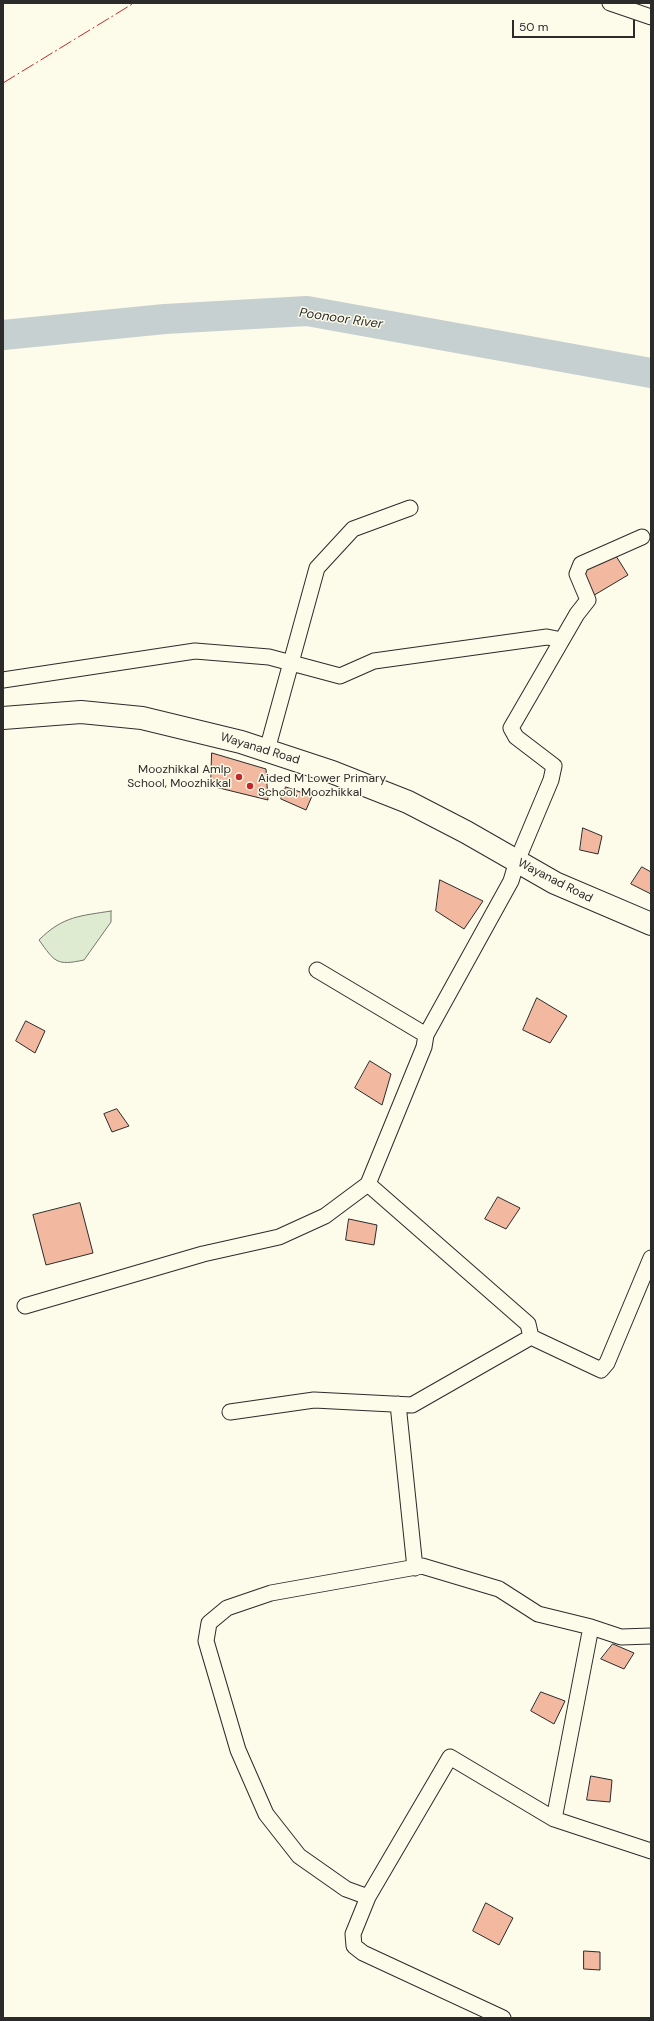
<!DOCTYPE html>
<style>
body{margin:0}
#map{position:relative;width:654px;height:2021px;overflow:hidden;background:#fdfbea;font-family:"DM Sans",sans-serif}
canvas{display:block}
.frame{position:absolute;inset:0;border:4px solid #2b2b2b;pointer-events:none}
.scale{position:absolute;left:512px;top:20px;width:123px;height:18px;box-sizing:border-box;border:2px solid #2b2b2b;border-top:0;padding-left:5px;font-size:12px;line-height:14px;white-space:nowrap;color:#2b2b2b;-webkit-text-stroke:3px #fdfbea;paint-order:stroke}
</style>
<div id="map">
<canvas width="654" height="2021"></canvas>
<div class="frame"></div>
<div class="scale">50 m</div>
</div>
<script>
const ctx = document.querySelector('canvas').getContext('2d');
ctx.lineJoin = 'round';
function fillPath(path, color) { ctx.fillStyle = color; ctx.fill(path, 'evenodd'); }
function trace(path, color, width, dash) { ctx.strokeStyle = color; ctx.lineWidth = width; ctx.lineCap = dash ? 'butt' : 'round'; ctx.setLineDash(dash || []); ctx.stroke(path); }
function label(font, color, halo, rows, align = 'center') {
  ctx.font = font + ' "DM Sans",sans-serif'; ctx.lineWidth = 3; ctx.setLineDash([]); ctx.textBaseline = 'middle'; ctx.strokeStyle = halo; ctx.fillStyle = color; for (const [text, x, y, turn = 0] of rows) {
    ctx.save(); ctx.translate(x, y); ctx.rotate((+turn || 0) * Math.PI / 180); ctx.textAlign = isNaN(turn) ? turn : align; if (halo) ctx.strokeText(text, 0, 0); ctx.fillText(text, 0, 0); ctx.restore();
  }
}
const green = new Path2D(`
 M111 911V922L84 960C56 966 55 962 39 940 63 916 80 916 111 911Z`);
const river = new Path2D(`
 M3 335 165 319 307 311 651 373`);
const building = new Path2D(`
 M611 548 628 575 591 597 577 577Z
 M212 753 266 769 268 800 211 786Z
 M286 787 312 796 306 810 281 799Z
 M583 828 602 836 598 854 580 850Z
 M642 867 651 872V894L631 884Z
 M440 880 483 901 464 929 436 911Z
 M537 998 567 1016 550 1043 523 1030Z
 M26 1021 45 1031 35 1053 16 1041Z
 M370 1061 391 1074 382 1105 355 1088Z
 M117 1109 129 1126 112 1132 104 1114Z
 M498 1197 520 1208 506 1229 485 1219Z
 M80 1203 93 1253 46 1265 33 1215Z
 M349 1219 377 1225 374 1245 346 1240Z
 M613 1644 634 1653 624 1669 601 1659Z
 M541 1692 565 1701 554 1724 531 1711Z
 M591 1776 612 1780 610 1802 587 1800Z
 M486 1903 513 1918 499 1945 473 1931Z
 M584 1951 600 1952V1970L584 1969Z`);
const street = new Path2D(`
 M610 3 651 17
 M3 680 195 651 269 657 340 676 374 661 547 637 562 640
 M267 750 317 568 353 529 410 508
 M317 970 426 1035
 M25 1306 203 1254 279 1237 325 1216 368 1184 424 1047 426 1035 511 881 517 861 551 780 554 766 516 737 511 728 577 614 588 600 577 574 581 564 642 537
 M531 1337 601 1370 607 1363 651 1258
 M398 1404 415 1568
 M230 1412 314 1400 412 1405 531 1337 528 1324 368 1184
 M591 1627 554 1819 651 1851
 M554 1819 450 1757 368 1897 346 1889 299 1856 266 1814 238 1750 206 1641 209 1623 227 1608 271 1593 422 1566 499 1589 538 1614 591 1627 621 1637 651 1636
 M368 1897 353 1934 354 1946 363 1953 503 2018`);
const highway = new Path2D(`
 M3 718 81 712 142 718 241 742 332 772 408 802 466 832 555 883 651 924`);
const power = new Path2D(`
 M3 83 134 3`);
const markers = [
 [239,777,4,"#c62828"],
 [250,786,4,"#c62828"]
];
const streetNames = [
 ["Wayanad Road",260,749,17],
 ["Wayanad Road",555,881,27]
];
const poiNames = [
 ["Moozhikkal Amlp",231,770],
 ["School, Moozhikkal",231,784],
 ["Aided M Lower Primary",258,779,"left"],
 ["School, Moozhikkal",258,793,"left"]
];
const waterNames = [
 ["Poonoor River",341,319,8]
];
fillPath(green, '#deebd1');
trace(green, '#74746e', 1);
trace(river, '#c7d0d0', 30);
fillPath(building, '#f2b8a0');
trace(building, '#2b2b2b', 1);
trace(street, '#2b2b2b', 17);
trace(highway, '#2b2b2b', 24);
trace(street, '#fdfbea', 15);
trace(highway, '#fdfbea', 22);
trace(power, '#c62828', 1, [14, 3, 2, 3]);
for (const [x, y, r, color] of markers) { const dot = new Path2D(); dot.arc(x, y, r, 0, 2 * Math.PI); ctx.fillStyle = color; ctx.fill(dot); trace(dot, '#fdfbea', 1.5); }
label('12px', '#2b2b2b', '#fdfbea', streetNames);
label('12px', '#2b2b2b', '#fdfbea', poiNames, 'right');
label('italic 13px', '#2b2b2b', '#fdfbea', waterNames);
</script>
